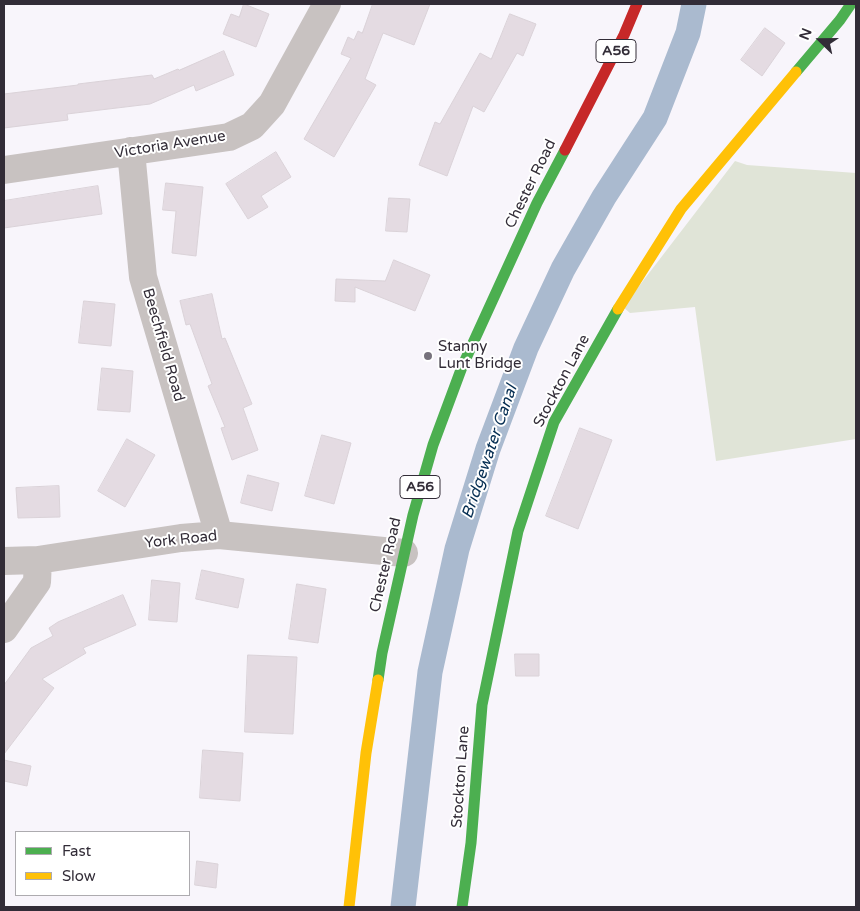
<!DOCTYPE html>
<style>
body{margin:0}
#map{position:relative;width:860px;height:911px;overflow:hidden;background:#f8f5fb;font-family:"Varela Round",sans-serif}
canvas{display:block}
.frame{position:absolute;inset:0;border:5px solid #322c37;pointer-events:none}
.legend{position:absolute;left:15px;top:831px;width:175px;height:65px;box-sizing:border-box;background:#fff;border:1px solid #adabaf;margin:0;padding:6px 9px;list-style:none;font-size:15px;color:#322c37}
.legend li{display:flex;align-items:center;gap:10px;height:25px}
.legend b{width:25px;border:1px solid #adabaf}
.north{position:absolute;left:795px;top:15px;width:50px;height:50px;-webkit-text-stroke:4px #fff;paint-order:stroke;rotate:292deg;font-size:14px;font-weight:700;line-height:20px;text-align:center;color:#322c37}
.north::after{content:'';display:block;margin:auto;width:18px;height:22px;background:#322c37;clip-path:polygon(50% 0,100% 100%,50% 72%,0 100%)}
</style>
<div id="map">
<canvas width="860" height="911"></canvas>
<div class="frame"></div>
<ul class="legend">
<li><b style="height:6px;background:#4caf50"></b>Fast</li>
<li><b style="height:6px;background:#ffc107"></b>Slow</li>
</ul>
<div class="north">N</div>
</div>
<script>
const ctx = document.querySelector('canvas').getContext('2d');
ctx.lineJoin = 'round';
function fillPath(path, color) { ctx.fillStyle = color; ctx.fill(path, 'evenodd'); }
function trace(path, color, width, dash) { ctx.strokeStyle = color; ctx.lineWidth = width; ctx.lineCap = dash ? 'butt' : 'round'; ctx.setLineDash(dash || []); ctx.stroke(path); }
function label(font, color, halo, rows, align = 'center') {
  ctx.font = font + ' "Varela Round",sans-serif'; ctx.lineWidth = 4; ctx.setLineDash([]); ctx.textBaseline = 'middle'; ctx.strokeStyle = halo; ctx.fillStyle = color; for (const [text, x, y, turn = 0] of rows) {
    ctx.save(); ctx.translate(x, y); ctx.rotate((+turn || 0) * Math.PI / 180); ctx.textAlign = isNaN(turn) ? turn : align; if (halo) ctx.strokeText(text, 0, 0); ctx.fillText(text, 0, 0); ctx.restore();
  }
}
const green = new Path2D(`
 M735 161 747 165 856 173V439L716 461 695 307 630 313 623 307Z`);
const canal = new Path2D(`
 M403 907 430 672 457 549 488 449 526 348 563 269 604 197 655 118 688 33 694 4`);
const building = new Path2D(`
 M244 4 269 14 256 47 223 34 231 14 239 17Z
 M373 4H430L414 45 383 33 365 79 376 85 334 157 304 139 351 58 341 54 348 37 354 40 358 31 362 33Z
 M510 14 536 24 523 56 517 53 484 112 473 106 447 176 419 165 435 122 440 124 480 53 491 59Z
 M765 28 785 43 762 76 741 60Z
 M224 51 234 75 196 91 194 85 150 104 67 114 68 120 4 128V94L78 85V84L152 75 154 79 178 69 179 70Z
 M276 152 291 177 261 196 268 207 248 219 226 184Z
 M166 183 203 187 196 256 172 253 176 211 163 210Z
 M98 186 102 214 4 228V201Z
 M389 198 410 199 407 232 386 231Z
 M394 260 430 275 415 311 355 287V302L335 301 336 279 385 281Z
 M212 294 222 339 225 338 252 404 243 408 258 450 232 460 221 428 225 427 208 386 212 384 190 324 186 325 180 301Z
 M84 301 115 304 111 346 79 343Z
 M102 368 133 371 130 412 98 410Z
 M580 428 612 440 578 529 546 516Z
 M322 435 351 443 334 504 305 496Z
 M127 439 155 455 125 507 98 491Z
 M248 475 279 483 272 511 241 503Z
 M59 486 60 517 18 518 16 488Z
 M202 570 244 579 238 608 196 599Z
 M152 580 180 583 177 622 149 620Z
 M297 584 326 589 318 643 289 639Z
 M123 595 136 625 83 648 86 653 42 679 54 688 4 754V685L31 648 53 636 49 628 58 622Z
 M515 654H539V676H516Z
 M248 655 297 657 293 734 245 732Z
 M203 750 243 753 240 801 200 798Z
 M4 760 31 766 27 786 4 781Z
 M197 861 218 864 216 888 195 885Z`);
const street = new Path2D(`
 M131 151 143 277 219 535
 M4 170 229 137 252 126 272 104 327 4
 M4 561 38 560
 M4 629 37 582 38 560 181 538 219 535 404 553`);
const fast = new Path2D(`
 M796 72 840 20 851 4
 M378 680 382 653 413 515 433 445 462 367 537 203 565 150
 M462 907 471 843 482 705 518 531 554 422 618 309`);
const slow = new Path2D(`
 M618 309 681 209 796 72
 M349 907 366 753 378 680`);
const jam = new Path2D(`
 M565 150 624 35 637 4`);
const markers = [
 [428,356,5,"#77727c"]
];
const shields = [
 [616,51,40],
 [420,487,40]
];
const shieldNames = [
 ["A56",616,51],
 ["A56",420,487]
];
const streetNames = [
 ["Victoria Avenue",170,145,-9],
 ["Chester Road",531,184,-64],
 ["Beechfield Road",163,345,74],
 ["Stockton Lane",562,381,-62],
 ["York Road",181,540,-6],
 ["Chester Road",386,565,-77],
 ["Stockton Lane",461,777,-86]
];
const poiNames = [
 ["Stanny",438,347],
 ["Lunt Bridge",438,364]
];
const waterNames = [
 ["Bridgewater Canal",490,452,-71]
];
fillPath(green, '#e0e4d7');
trace(canal, '#aabacf', 25);
fillPath(building, '#e4dbe2');
trace(building, '#dad2d8', 1);
trace(street, '#c8c2c1', 28);
trace(fast, '#4caf50', 11);
trace(slow, '#ffc107', 11);
trace(jam, '#c62828', 11);
for (const [x, y, r, color] of markers) { const dot = new Path2D(); dot.arc(x, y, r, 0, 2 * Math.PI); ctx.fillStyle = color; ctx.fill(dot); trace(dot, '#fff', 2); }
for (const [x, y, w] of shields) { const box = new Path2D(); box.roundRect(x - w / 2, y - 11.5, w, 23, 4); ctx.fillStyle = '#fff'; ctx.fill(box); trace(box, '#322c37', 1); }
label('bold 14px', '#322c37', null, shieldNames);
label('15px', '#322c37', '#fff', streetNames);
label('15px', '#322c37', '#fff', poiNames, 'left');
label('italic 16px', '#052e52', '#fff', waterNames);
</script>
